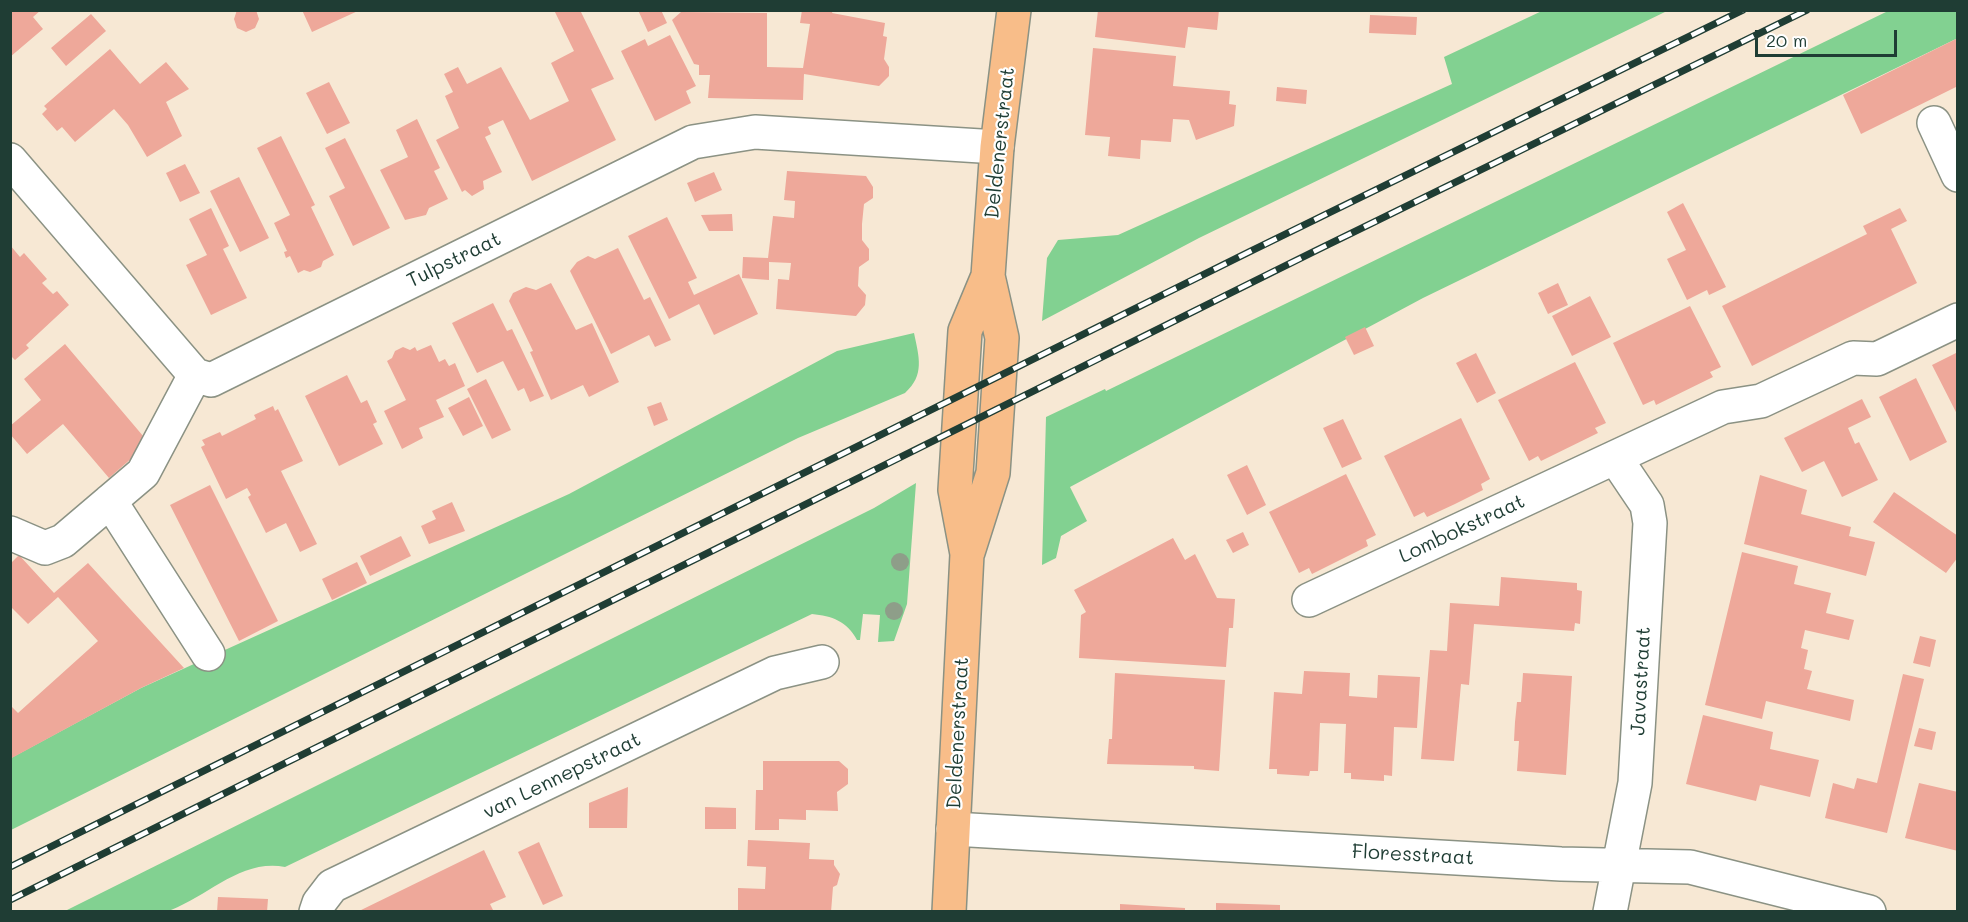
<!DOCTYPE html>
<style>
body{margin:0}
#map{position:relative;width:1968px;height:922px;overflow:hidden;background:#f7e8d4;font-family:Mali,sans-serif}
canvas{display:block}
.frame{position:absolute;inset:0;border:12px solid #1f3d34;pointer-events:none}
.scale{position:absolute;left:1755px;top:30px;width:142px;height:27px;box-sizing:border-box;border:3px solid #1f3d34;border-top:0;padding-left:8px;font-size:18px;line-height:21px;white-space:nowrap;color:#1f3d34;-webkit-text-stroke:4px #fff;paint-order:stroke}
</style>
<div id="map">
<canvas width="1968" height="922"></canvas>
<div class="frame"></div>
<div class="scale">20 m</div>
</div>
<script>
const ctx = document.querySelector('canvas').getContext('2d');
ctx.lineJoin = 'round';
function fillPath(path, color) { ctx.fillStyle = color; ctx.fill(path, 'evenodd'); }
function trace(path, color, width, dash) { ctx.strokeStyle = color; ctx.lineWidth = width; ctx.lineCap = dash ? 'butt' : 'round'; ctx.setLineDash(dash || []); ctx.stroke(path); }
function label(font, color, halo, rows, align = 'center') {
  ctx.font = font + ' Mali,sans-serif'; ctx.lineWidth = 4.5; ctx.setLineDash([]); ctx.textBaseline = 'middle'; ctx.strokeStyle = halo; ctx.fillStyle = color; for (const [text, x, y, turn = 0] of rows) {
    ctx.save(); ctx.translate(x, y); ctx.rotate((+turn || 0) * Math.PI / 180); ctx.textAlign = isNaN(turn) ? turn : align; if (halo) ctx.strokeText(text, 0, 0); ctx.fillText(text, 0, 0); ctx.restore();
  }
}
const green = new Path2D(`
 M1544 10 1667 11 1199 238 1042 321 1047 258 1058 240 1118 235 1452 84 1444 57Z
 M1888 11H1957L1958 38 1423 298 1070 487 1087 521 1061 536 1056 558 1042 565 1046 417 1105 389 1106 391Z
 M914 333C919 357 925 375 905 393L798 438 11 830V758L141 688 569 494 837 351Z
 M916 483 907 604 894 641 878 642 880 615 863 614 860 640H857C847 621 832 616 812 614L285 867C241 859 210 895 171 910 157 916 85 912 65 911L874 508Z`);
const building = new Path2D(`
 M10 10H41L33 17 43 29 10 57Z
 M237 10H256L259 19 255 28 246 32 237 28 234 19Z
 M302 10H360L312 32Z
 M554 10H580L614 79 591 89 616 140 532 181 503 120 488 127 491 134 485 137 502 172 483 181 484 189 472 196 465 190 462 192 436 140 459 128 445 96 453 92 444 74 458 67 467 84 501 67 530 120 569 101 551 63 574 51Z
 M638 10H661L667 23 648 32Z
 M802 10H833L832 13 885 23 883 36 887 37 884 59 889 67V76L879 86 804 74 803 100 708 98 710 75H699V65L694 64 672 20 681 12 767 13V67L803 68 810 24 800 23Z
 M1098 10H1219L1217 30 1188 27 1185 48 1095 37Z
 M91 14 106 31 66 66 51 48Z
 M1370 15 1417 17 1416 35 1369 33Z
 M670 35 696 86 686 91 691 103 655 121 621 51 645 39 648 46Z
 M1958 38V86L1861 134 1843 95Z
 M1093 48 1176 56 1173 86 1230 91 1229 104 1236 105 1234 126 1196 140 1189 120 1173 119 1171 142 1141 140 1140 159 1108 156 1110 137 1085 135Z
 M110 49 140 84 166 62 189 89 166 102 182 136 147 157 128 125 114 109 75 142 62 127 57 131 42 114 47 109 44 106Z
 M329 82 350 123 327 134 306 93Z
 M1277 87 1307 90 1306 104 1276 101Z
 M417 119 440 168 434 171 448 199 429 208 426 215 405 220 380 170 408 157 396 130Z
 M281 136 315 205 311 207 334 255 323 261 321 267 310 272 304 270 298 273 290 256 286 258 284 252 287 251 274 223 290 215 257 148Z
 M345 138 390 228 353 246 329 196 345 188 325 148Z
 M185 164 200 193 180 202 166 173Z
 M787 171 866 176 873 187V198L864 204 862 224V240L869 249V260L859 267 858 286 866 295 865 305 856 316 776 309 778 279 789 280 791 263 769 262V280L742 278 743 257 768 258 773 216 794 218 795 201 784 200Z
 M714 172 722 190 695 202 687 183Z
 M239 177 269 238 240 252 210 191Z
 M1683 203 1726 287 1709 295 1707 290 1687 300 1667 259 1686 250 1667 212Z
 M211 208 229 246 223 249 247 298 211 315 186 265 207 255 189 219Z
 M1900 208 1907 221 1891 229 1917 283 1752 366 1722 306 1867 234 1863 226Z
 M732 214 733 231H709L701 215Z
 M667 217 697 278 688 282 694 295 739 274 758 314 714 335 699 304 669 319 628 236Z
 M10 245 20 257 24 253 47 279 42 283 53 294 57 291 69 305 26 345 29 348 15 360 10 355Z
 M618 248 644 300 650 297 671 340 655 347 649 335 611 354 570 271 577 262 588 256 595 259Z
 M551 283 576 330 592 323 619 382 589 397 583 385 551 400 530 352 533 351 509 301 513 293 526 287 536 290Z
 M1558 283 1568 305 1548 314 1538 293Z
 M1590 296 1611 337 1572 356 1552 316Z
 M493 303 507 331 512 329 544 396 530 402 524 388 518 391 503 361 477 373 452 323Z
 M1690 306 1721 367 1710 372 1713 377 1656 405 1654 400 1643 405 1613 343Z
 M1365 327 1374 346 1354 355 1345 337Z
 M65 344 149 443 109 478 63 424 27 454 10 434V426L41 400 24 379Z
 M431 345 439 362 445 359 449 366 455 363 465 386 436 400 444 417 419 428 423 438 402 449 384 411 406 400 387 361 392 358 395 351 403 347 410 350 415 347 417 351Z
 M1958 352V416L1932 365Z
 M1476 353 1496 393 1477 403 1456 363Z
 M1575 362 1606 423 1595 428 1598 433 1541 461 1538 456 1529 461 1498 400Z
 M347 375 361 403 367 400 377 422 373 424 383 444 339 466 305 396Z
 M1916 378 1947 442 1910 461 1879 397Z
 M486 379 511 430 492 439 467 389Z
 M469 397 483 426 463 436 448 408Z
 M1862 399 1871 417 1848 428 1855 444 1859 442 1878 480 1842 497 1824 461 1802 472 1784 438Z
 M661 402 668 420 654 426 647 407Z
 M273 406 275 411 278 409 303 461 281 471 317 544 300 552 286 523 266 533 248 497 251 495 247 488 226 499 201 447 205 445 202 440 220 432 222 436 256 419 254 415Z
 M1461 418 1490 479 1481 484 1483 490 1455 504 1427 517 1424 512 1414 517 1384 456Z
 M1343 419 1362 459 1342 468 1323 428Z
 M1247 465 1266 505 1247 515 1227 475Z
 M1346 474 1376 535 1366 540 1368 546 1312 574 1309 568 1299 573 1269 512Z
 M1760 475 1807 490 1801 514 1851 527 1849 536 1875 542 1866 576 1744 544Z
 M210 485 278 621 239 641 170 505Z
 M1894 492 1958 536V557L1946 573 1873 522Z
 M452 502 465 531 429 544 421 526 436 519 432 511Z
 M1243 532 1249 545 1233 553 1226 540Z
 M401 536 411 556 370 576 360 556Z
 M1173 538 1185 560 1195 554 1217 598 1235 599 1233 628H1229L1226 667 1079 658 1081 615 1086 612 1074 590Z
 M1742 552 1798 566 1794 584 1831 593 1826 613 1854 620 1849 640 1805 630 1801 648 1808 650 1804 669 1812 671 1807 689 1854 700 1850 721 1766 701 1762 719 1705 705Z
 M19 555 54 593 88 563 184 668 141 688 10 759V705L18 713 98 641 58 597 28 624 10 606V564Z
 M357 562 367 583 332 600 322 579Z
 M1501 577 1577 583V590L1582 591 1580 624 1575 623 1574 631 1474 624 1469 685 1461 684 1454 761 1421 759 1430 650 1447 651 1450 603 1499 606Z
 M1920 636 1936 640 1930 667 1913 663Z
 M1304 671 1350 673 1349 696 1377 698 1378 675 1420 677 1417 728 1394 727 1392 776 1384 775V781L1351 779V773H1344L1346 724 1320 723 1318 771H1310L1309 776 1277 774V769H1269L1274 692 1302 694Z
 M1115 673 1225 680 1219 771 1194 769V766L1107 764 1109 739H1112Z
 M1523 673 1572 676 1566 775 1517 771 1519 741H1514L1515 722 1517 702H1521Z
 M1903 674 1924 679 1887 833 1825 818 1833 783 1854 789 1857 778 1877 783Z
 M1703 715 1773 732 1770 749 1819 760 1810 797 1760 785 1756 801 1686 784Z
 M1919 728 1936 732 1932 750 1914 746Z
 M763 761H839L848 769V784L837 792 838 811 806 810V820L779 819V830H755L756 790H763Z
 M1919 783 1958 792V851L1905 838Z
 M628 787 627 828H589V803Z
 M705 807 736 808V829H705Z
 M748 840 810 843 809 859 834 860V865L840 874 837 885 833 887 831 912H738V888L765 889 766 867 747 866Z
 M539 842 563 896 543 905 518 852Z
 M484 850 506 897 490 904 494 912H357Z
 M218 897 268 899 267 912H217Z
 M1216 903 1280 905V912H1216Z
 M1120 904 1185 908V912H1120Z`);
const minor = new Path2D(`
 M1934 123 1958 175
 M10 160 195 375 211 380 693 142 755 132 997 147
 M110 501 208 654
 M10 533 45 548 63 541 143 473 195 375
 M1309 600 1723 407 1761 401 1853 358 1877 359 1958 320
 M953 829 1561 864 1690 867 1869 912
 M316 912 319 903 332 886 775 673 822 662
 M1610 912 1635 783 1650 523 1647 505 1616 459`);
const major = new Path2D(`
 M968 552 993 473 1002 338 988 276 997 147 1014 10
 M949 912 967 554 955 490 965 331 988 276`);
const rail = new Path2D(`
 M10 867 1251 251 1743 10
 M10 900 1315 251 1807 10`);
const trees = [
 [900,562],
 [894,611]
];
const streetNames = [
 ["Deldenerstraat",1000,143,-84],
 ["Tulpstraat",454,260,-26],
 ["Lombokstraat",1462,529,-25],
 ["Javastraat",1641,681,-87],
 ["Deldenerstraat",958,733,-87],
 ["van Lennepstraat",562,776,-26],
 ["Floresstraat",1413,855,3]
];
fillPath(green, '#82d191');
fillPath(building, '#eea89a');
trace(minor, '#8b9284', 36);
trace(major, '#8b9284', 36);
trace(minor, '#fff', 33);
trace(major, '#f8bd89', 33);
trace(rail, '#1f3d34', 7);
trace(rail, '#fff', 4.5, [14]);
ctx.fillStyle = '#8e9e89';
for (const [x, y] of trees) { ctx.beginPath(); ctx.arc(x, y, 9, 0, 2 * Math.PI); ctx.fill(); }
label('20px', '#1f3d34', '#fff', streetNames);
</script>
